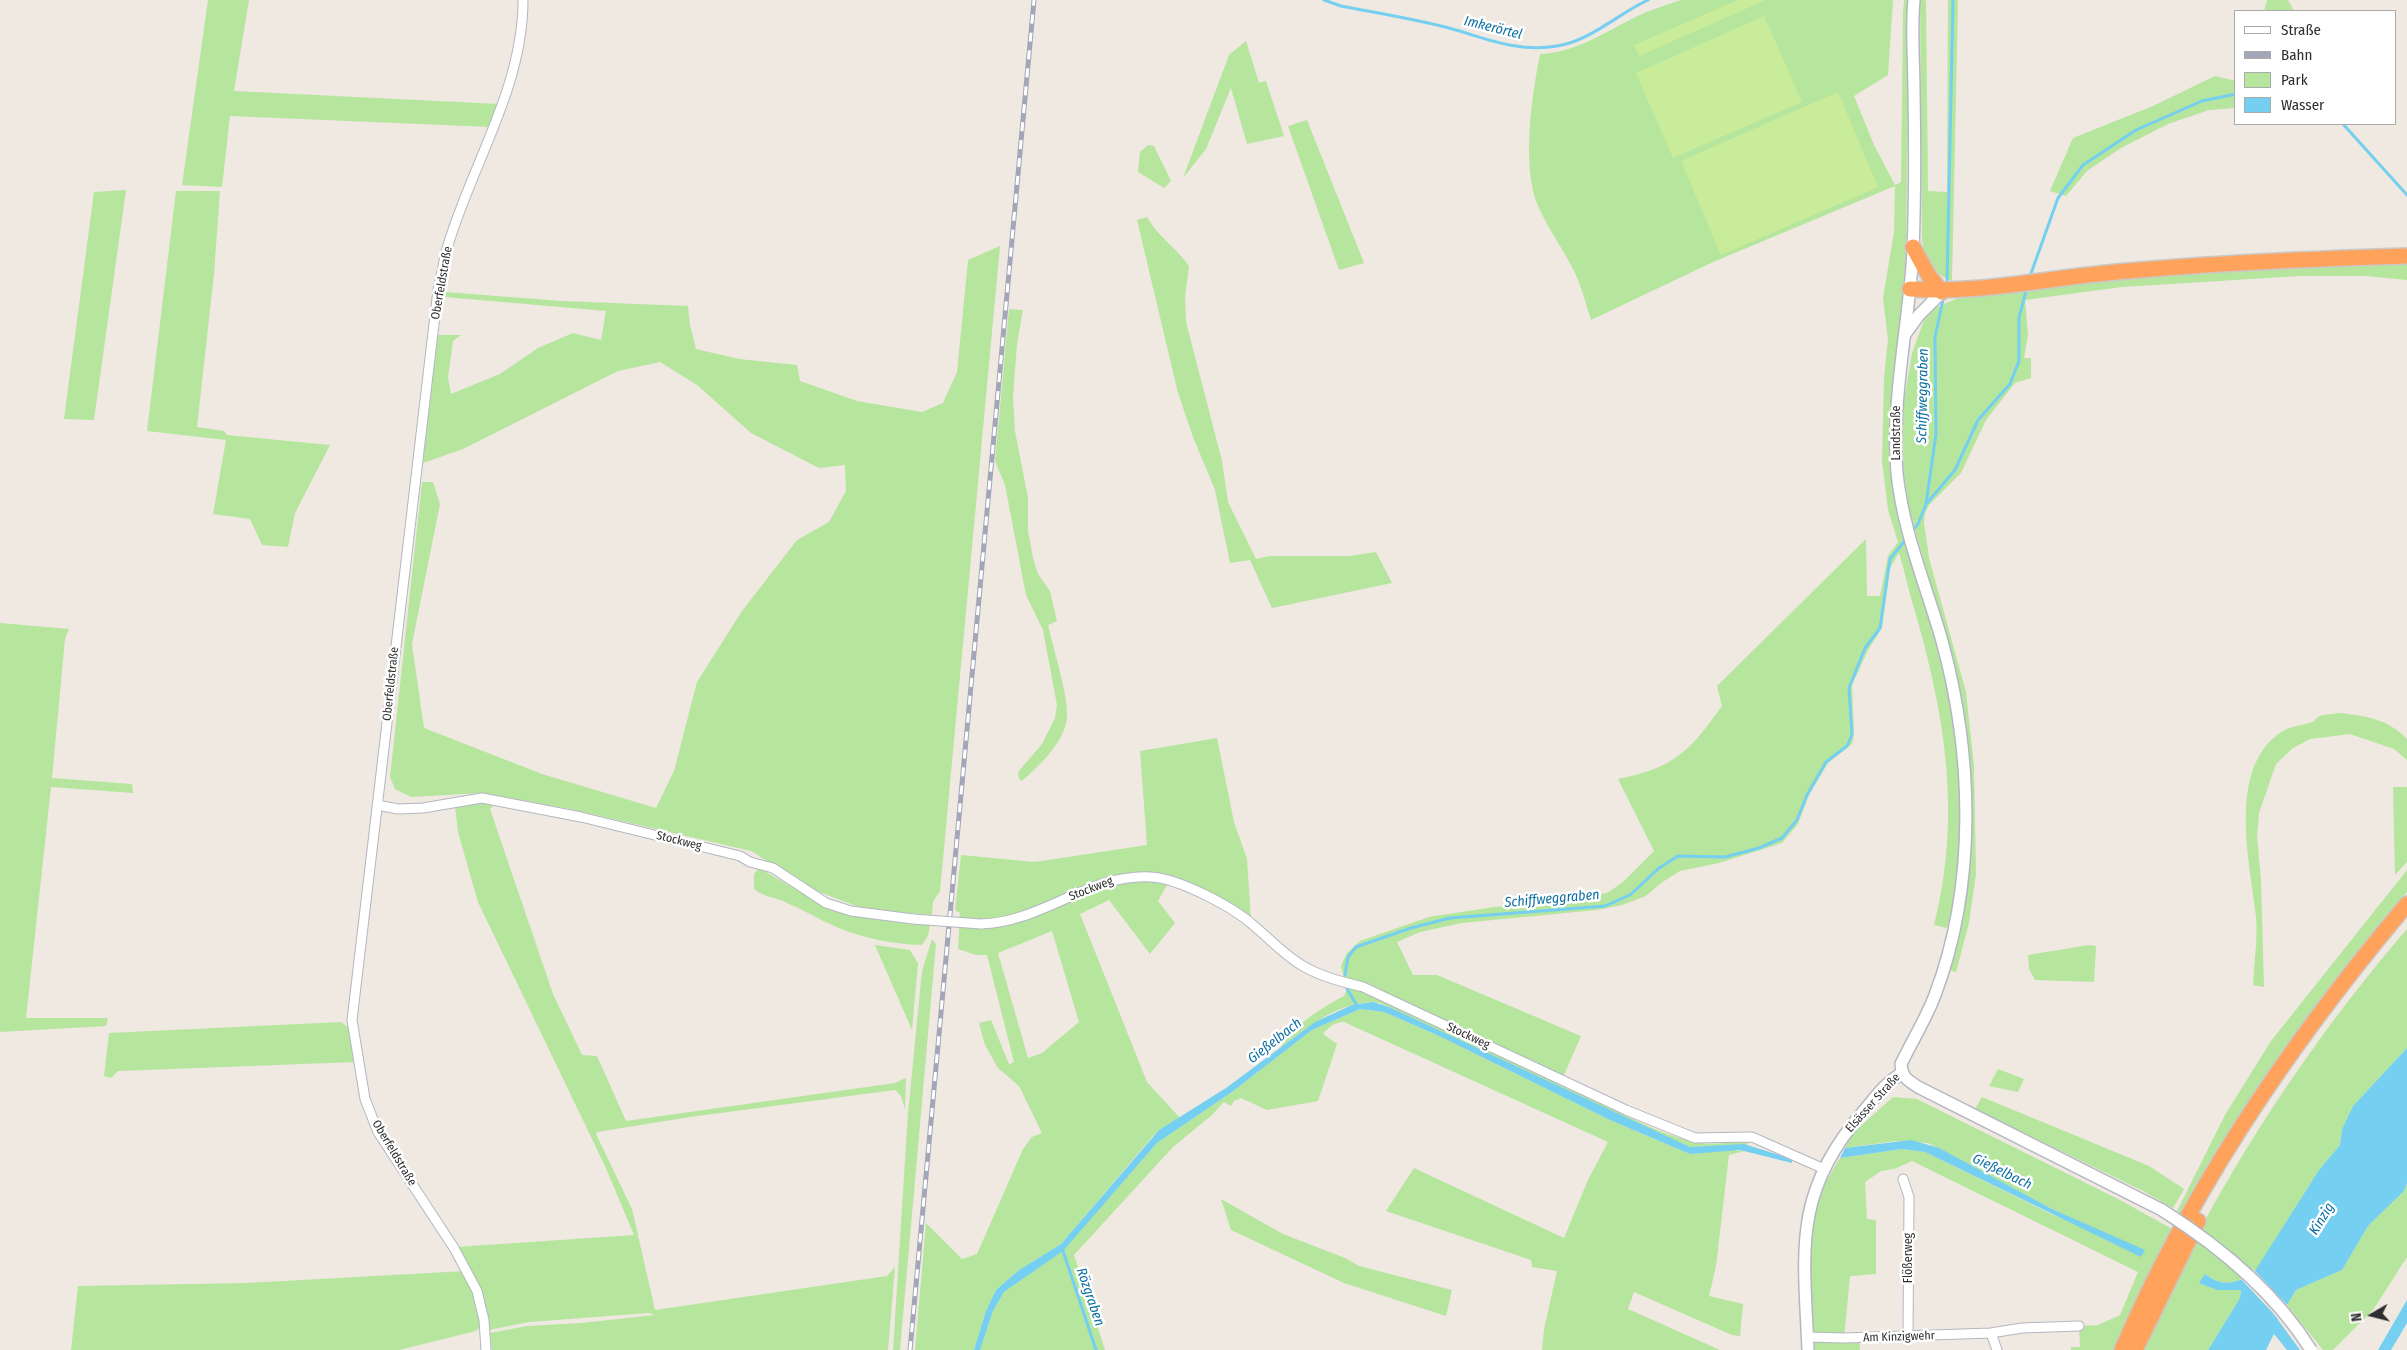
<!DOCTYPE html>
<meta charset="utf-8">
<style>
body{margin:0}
#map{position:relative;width:2407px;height:1350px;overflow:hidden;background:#efe9e1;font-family:"Fira Sans Condensed",sans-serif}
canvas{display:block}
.legend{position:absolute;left:2234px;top:10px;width:162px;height:115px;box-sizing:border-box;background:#fff;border:1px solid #ababab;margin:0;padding:6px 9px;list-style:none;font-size:15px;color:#2e2e2e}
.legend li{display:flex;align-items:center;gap:10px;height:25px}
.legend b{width:25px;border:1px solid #ababab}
.north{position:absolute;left:2347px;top:1290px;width:50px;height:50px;-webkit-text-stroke:4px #fff;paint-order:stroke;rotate:262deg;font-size:14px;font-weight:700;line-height:20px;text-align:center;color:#2e2e2e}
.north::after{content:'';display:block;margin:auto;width:18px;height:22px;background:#2e2e2e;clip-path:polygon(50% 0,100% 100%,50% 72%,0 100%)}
</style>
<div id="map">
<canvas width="2407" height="1350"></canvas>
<ul class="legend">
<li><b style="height:6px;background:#fff"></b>Straße</li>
<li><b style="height:6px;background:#a3a6b8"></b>Bahn</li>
<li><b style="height:14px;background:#b6e59e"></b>Park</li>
<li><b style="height:14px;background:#75cff0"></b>Wasser</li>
</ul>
<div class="north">N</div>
</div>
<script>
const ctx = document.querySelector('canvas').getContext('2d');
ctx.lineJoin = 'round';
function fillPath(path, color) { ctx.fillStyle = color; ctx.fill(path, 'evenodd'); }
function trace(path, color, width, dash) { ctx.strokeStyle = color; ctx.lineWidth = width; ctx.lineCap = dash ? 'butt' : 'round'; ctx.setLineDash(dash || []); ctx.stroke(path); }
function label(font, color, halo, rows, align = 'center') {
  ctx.font = font + ' "Fira Sans Condensed",sans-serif'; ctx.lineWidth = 5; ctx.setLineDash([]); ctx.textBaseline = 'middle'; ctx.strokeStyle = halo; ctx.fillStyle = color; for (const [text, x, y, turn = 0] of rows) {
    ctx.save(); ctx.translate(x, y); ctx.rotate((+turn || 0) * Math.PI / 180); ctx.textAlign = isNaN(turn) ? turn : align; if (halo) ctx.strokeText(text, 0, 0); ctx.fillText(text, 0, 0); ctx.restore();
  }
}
const green = new Path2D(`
 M208 0H249L234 91 499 104 490 127 230 116 222 187 182 185Z
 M1681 0H1893L1888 75 1854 96 1874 145 1895 185 1901 182 1903 14 1904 0H1909L1906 254 1890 443C1892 472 1896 501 1902 529 1913 571 1929 611 1940 653 1953 711 1960 767 1960 826 1959 860 1958 896 1947 928L1934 925C1962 815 1945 715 1914 608 1908 590 1905 571 1899 553L1890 568 1882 628 1868 650 1852 685 1854 734 1852 744 1828 763 1809 795 1798 824 1782 843 1719 863 1680 871 1661 883 1646 896 1622 905 1597 910 1462 923 1420 932 1397 942 1413 975H1437L1581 1036 1561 1082C1599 1101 1653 1133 1694 1142 1710 1146 1731 1142 1748 1141L1747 1145 1690 1147 1652 1131 1380 1003C1342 998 1308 1027 1280 1048 1293 1026 1321 1008 1344 996L1347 989 1341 966 1347 953 1360 941 1429 917 1494 907 1589 898 1609 892 1624 881 1654 851 1618 779C1674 768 1690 751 1722 706L1717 686 1866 539 1867 596H1880L1888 556 1898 542 1888 510 1882 461 1884 379 1888 339 1883 298 1894 232 1895 186 1713 262 1591 320C1586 304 1582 288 1575 273 1564 250 1548 229 1538 206 1521 166 1532 95 1540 54 1578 53 1611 28 1644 13 1656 8 1669 4 1681 0Z
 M1920 0H1926L1928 191 1947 192 1948 0H1958L1952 281C1933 274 1925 259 1922 240Z
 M2267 0H2288L2294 11H2264Z
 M1246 41 1259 83 1266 81 1284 136 1247 144 1231 88 1206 149 1183 178 1229 55Z
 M2215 76 2236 81V108L2209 110 2168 124 2121 148 2087 171 2066 196 2050 191 2073 138 2153 106Z
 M1307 120 1364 263 1339 270 1288 126Z
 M1148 145 1154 146 1171 181 1164 188 1138 172 1140 152Z
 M126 190 94 420 64 419 94 192Z
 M176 191H220L214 274 197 427 224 431 227 435 330 445 295 513 288 547 262 545 250 519 213 514 226 440 147 431Z
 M1147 217C1158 237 1176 247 1189 266L1185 297 1186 322 1222 461 1228 502 1256 559 1270 556H1350L1376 552 1392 583 1272 608 1250 560 1230 563 1215 490 1193 437 1178 393 1137 220Z
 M1000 246 940 891 933 902 932 915 864 909 814 890 751 851 570 809 481 793 411 797 395 789 390 777 422 482H433L440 504 412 644 424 728 542 774 656 808 674 771 697 682 742 611 797 540 829 522 846 491 845 465 819 468 751 433 697 385 660 362 618 371 463 449 423 463 437 335H461L453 341 448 377 451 394 500 374 538 348 573 333 601 340 606 311 445 297V292L562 301 688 306 690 325 696 349 739 359 797 365 800 381 857 401 922 412 943 403 957 372 968 260Z
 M2359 264 2407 265V280L2366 276H2300L2122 287 2025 300 2028 335 2024 358H2031V378L2015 383 1986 420 1961 473 1929 505 1925 513 1924 523 1929 558 1966 692 1974 766 1976 874 1969 923 1956 972 1948 970 1967 894 1972 810 1967 744 1959 684 1909 509 1904 473 1902 435 1904 401 1912 353 1924 320 1937 307 1961 297 2002 292 2177 271Z
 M1009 309 1023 310 1017 344 1013 397 1015 431 1028 498V531L1033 558 1038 574 1050 591 1057 621 1048 625C1053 648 1068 694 1067 716 1066 741 1039 766 1022 781L1019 779 1018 772 1042 744 1055 718 1057 705 1043 630 1026 595 1005 485 995 461Z
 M0 623 69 629 65 639 52 778 132 784 133 793 51 787 26 1018H108L106 1026 0 1032Z
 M2340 713C2366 716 2388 719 2407 739V760L2394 749 2350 734 2310 739 2293 748 2276 764 2259 813 2257 836 2261 880 2264 987 2253 985C2254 962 2258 939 2256 916 2250 862 2226 766 2283 731 2293 725 2303 726 2312 722 2317 720 2314 720 2318 717 2323 714 2334 714 2340 713Z
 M1217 738 1234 822 1247 859 1251 920 1171 878 1158 901 1175 923 1150 954 1109 900 1080 914 1147 1082 1180 1118 1159 1130 1152 1137 1061 1244 1019 1270 996 1290 986 1311 974 1350H915L926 1223 962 1259 977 1254 1023 1149 1032 1137 1042 1133 1019 1086 998 1068 985 1045 979 1023 991 1020 1009 1064 1014 1062 987 955H976L958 949 960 913 955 910 961 855 1035 862 1147 845 1140 751ZM1052 931 1079 1022 1042 1053 1028 1058 998 953Z
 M2393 787H2407V862L2395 875Z
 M480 802 495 804 490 809 553 994 582 1055 597 1056 626 1121 895 1083 906 1078 905 1109 901 1096 895 1090 690 1117 597 1132 596 1134 632 1209 655 1310 887 1276 895 1267 888 1350H492L490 1333 527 1326 581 1323 655 1315 649 1313 529 1322 489 1330C483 1299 473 1273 457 1247L634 1235 605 1166 478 902 458 832 455 806Z
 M759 868 811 898 859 916 930 922C930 931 928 939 921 945 892 944 862 938 834 926 818 919 802 909 785 902 774 897 764 897 754 889V874Z
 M2407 870V892L2345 967 2307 1019 2226 1136 2182 1214 2177 1211 2225 1115 2271 1041Z
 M2407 929V1048L2353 1106 2342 1129 2340 1145 2319 1170 2253 1275C2234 1284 2223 1287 2205 1274L2207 1286 2217 1290H2241L2240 1298 2208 1350H2141C2162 1308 2181 1265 2203 1224 2259 1121 2330 1018 2407 929Z
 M932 939 936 944 900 1350H893L908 1113 922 971Z
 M875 945 910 950 918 963 912 1030Z
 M2089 945 2096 946 2094 982 2035 980 2029 969 2028 955Z
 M1360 1009 1384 1012 1437 1035 1610 1120 1690 1154 1727 1150 1745 1151 1729 1155 1716 1266 1709 1296 1743 1304 1740 1336 1732 1335 1634 1292 1628 1309 1720 1350H1542L1544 1329 1557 1271 1532 1267 1531 1260 1386 1211 1414 1168 1564 1238 1588 1180 1608 1142 1344 1022C1334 1022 1329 1027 1323 1034L1337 1044 1318 1101 1267 1110 1241 1098 1234 1101 1231 1106 1224 1102 1212 1115 1173 1147 1074 1255 1105 1350H980L993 1311 1004 1292 1062 1251 1157 1143 1232 1092 1312 1030Z
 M341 1022 352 1030 356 1062 118 1071 111 1078 104 1076 109 1033Z
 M1998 1069 2024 1079 2018 1092 1989 1086Z
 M1893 1097 1917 1099 1923 1102 2118 1199 2174 1230 2116 1350H2071V1347H2080L2079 1326 2098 1325 2120 1315 2138 1272 1912 1161 1894 1169 1881 1171 1865 1182 1867 1219 1876 1220V1274L1850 1276 1844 1338H1859L1860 1350H1815C1813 1301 1805 1247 1819 1199 1823 1185 1832 1171 1840 1158L1902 1149 1925 1152 2051 1214 2144 1251 2052 1209 1928 1143 1896 1141 1845 1148 1853 1133Z
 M1982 1097 2149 1166 2184 1189 2173 1208 2143 1191 1975 1109Z
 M2407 1183V1257L2373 1310 2333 1350H2323L2287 1305 2296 1290 2342 1270 2368 1226 2404 1191Z
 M1221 1199 1283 1234 1345 1258 1359 1266 1452 1290 1446 1316 1344 1283 1231 1230Z
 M465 1271 479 1306 480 1327 476 1331 399 1350H71L78 1286 247 1283Z`);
const pitch = new Path2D(`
 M1738 0H1766L1639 56 1634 45Z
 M1764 16 1802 102 1673 158 1636 73Z
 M1838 92 1878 187 1721 255 1681 161Z`);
const water = new Path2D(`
 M1373 1002 1389 1007 1690 1147 1744 1144 1792 1159V1163L1740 1150 1690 1154 1610 1120 1437 1035 1384 1012 1360 1009 1312 1030 1232 1092 1157 1143 1063 1251 1004 1292 993 1311 980 1350H974L986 1311 996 1290 1019 1270 1061 1244 1159 1130 1226 1088 1315 1022 1352 1005Z
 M2407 1048V1183L2404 1191 2368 1226 2342 1270 2296 1290 2278 1320 2300 1350H2287L2274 1334 2266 1350H2208L2240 1298 2241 1290H2217L2199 1283 2205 1274C2222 1287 2234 1284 2253 1274L2319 1170 2340 1145 2342 1129 2353 1106Z
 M1911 1140 1939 1148 2052 1209 2145 1250 2141 1257 1925 1152 1902 1149 1840 1158 1845 1148Z
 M2407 1300V1323L2391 1350H2378Z`);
const pier = new Path2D(`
 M2253 1269 2289 1307 2281 1320 2303 1350 2272 1312 2240 1278Z`);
const stream = new Path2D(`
 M1324 0 1341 6C1377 13 1414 19 1449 28 1485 38 1518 53 1557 46 1590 41 1618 14 1648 0
 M2343 124 2407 195
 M2029 279 2058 198 2083 165 2136 130 2202 101 2236 94
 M1947 284 1953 0
 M1927 503 1955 470 1978 420 2010 384 2019 361V318L2027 287
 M1912 531 1918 524 1926 504 1936 434 1935 337 1944 295
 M1345 975 1348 957 1356 947 1411 928 1450 918 1605 906 1630 895 1659 868 1678 856 1725 857 1759 848 1782 838 1797 820 1807 795 1826 762 1847 746 1852 735 1849 688 1865 648 1880 628 1890 559 1907 538
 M1347 989 1358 1007
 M1063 1251 1096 1350`);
const street = new Path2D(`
 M377 805 398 809 423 808 482 798 581 817 740 856 750 862 773 868 826 903 851 911 913 919
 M981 924C1041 923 1090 873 1151 877 1178 878 1233 907 1253 925 1269 938 1284 955 1303 966 1322 977 1343 982 1363 987L1626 1110 1695 1138 1752 1137 1822 1168
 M1903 1179 1909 1197 1908 1337
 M1991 1333 2022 1328 2079 1326
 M1807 1337 1844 1338 1991 1333 1997 1350
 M486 1350 484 1320 477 1291 454 1248 378 1132 365 1099 352 1020 438 290C442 274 444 257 449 242 474 161 523 86 523 0`);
const secondary = new Path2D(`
 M1914 0C1911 30 1914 62 1914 93 1915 145 1915 198 1913 251 1909 325 1891 399 1897 473 1903 532 1926 585 1942 641 1973 754 1977 884 1935 995 1926 1019 1912 1041 1901 1064 1902 1077 1907 1080 1918 1087L2162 1210
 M1906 333 1919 315 1942 292
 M1808 1350C1804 1252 1792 1194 1862 1113 1874 1099 1885 1083 1902 1073`);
const highway = new Path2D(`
 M1913 247 1929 276 1942 292
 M1910 289C1976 294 2042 279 2107 273 2207 263 2307 259 2407 256
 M2122 1350C2191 1188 2294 1038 2407 904
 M2135 1350 2198 1221`);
const rail = new Path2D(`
 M910 1350 1034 0`);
const streetBridge = new Path2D(`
 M913 919 981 924`);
const secondaryBridge = new Path2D(`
 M2162 1210C2219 1246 2275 1292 2311 1350`);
const streetNames = [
 ["Oberfeldstraße",442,283,-80],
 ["Landstraße",1897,433,-90],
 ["Oberfeldstraße",391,684,-84],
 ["Stockweg",679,841,14],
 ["Stockweg",1091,889,-21],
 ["Stockweg",1468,1036,25],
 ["Elsässer Straße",1873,1103,-48],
 ["Oberfeldstraße",394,1153,59],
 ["Flößerweg",1909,1258,-90],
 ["Am Kinzigwehr",1899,1337,-2]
];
const waterNames = [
 ["Imkerörtel",1493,28,14],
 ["Schiffweggraben",1923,396,-89],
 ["Schiffweggraben",1552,899,-5],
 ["Gießelbach",1275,1041,-38],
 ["Gießelbach",2002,1172,26],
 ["Kinzig",2322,1219,-58],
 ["Rözgraben",1090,1297,71]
];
fillPath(green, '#b6e59e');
fillPath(pitch, '#c9ec9a');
fillPath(water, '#75cff0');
fillPath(pier, '#efe9e1');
trace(stream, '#75cff0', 3);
trace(street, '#b4b7c1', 11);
trace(secondary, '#b4b7c1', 14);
trace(highway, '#c9c9c9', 18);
trace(street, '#fff', 9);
trace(secondary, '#fff', 11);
trace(highway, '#ffa35c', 15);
trace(rail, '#a3a6b8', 5);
trace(rail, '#fff', 3, [9]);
trace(streetBridge, '#b4b7c1', 11, []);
trace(secondaryBridge, '#b4b7c1', 14, []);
trace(streetBridge, '#fff', 9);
trace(secondaryBridge, '#fff', 11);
label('12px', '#2e2e2e', '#fff', streetNames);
label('italic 14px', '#0d6fa3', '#fff', waterNames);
</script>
